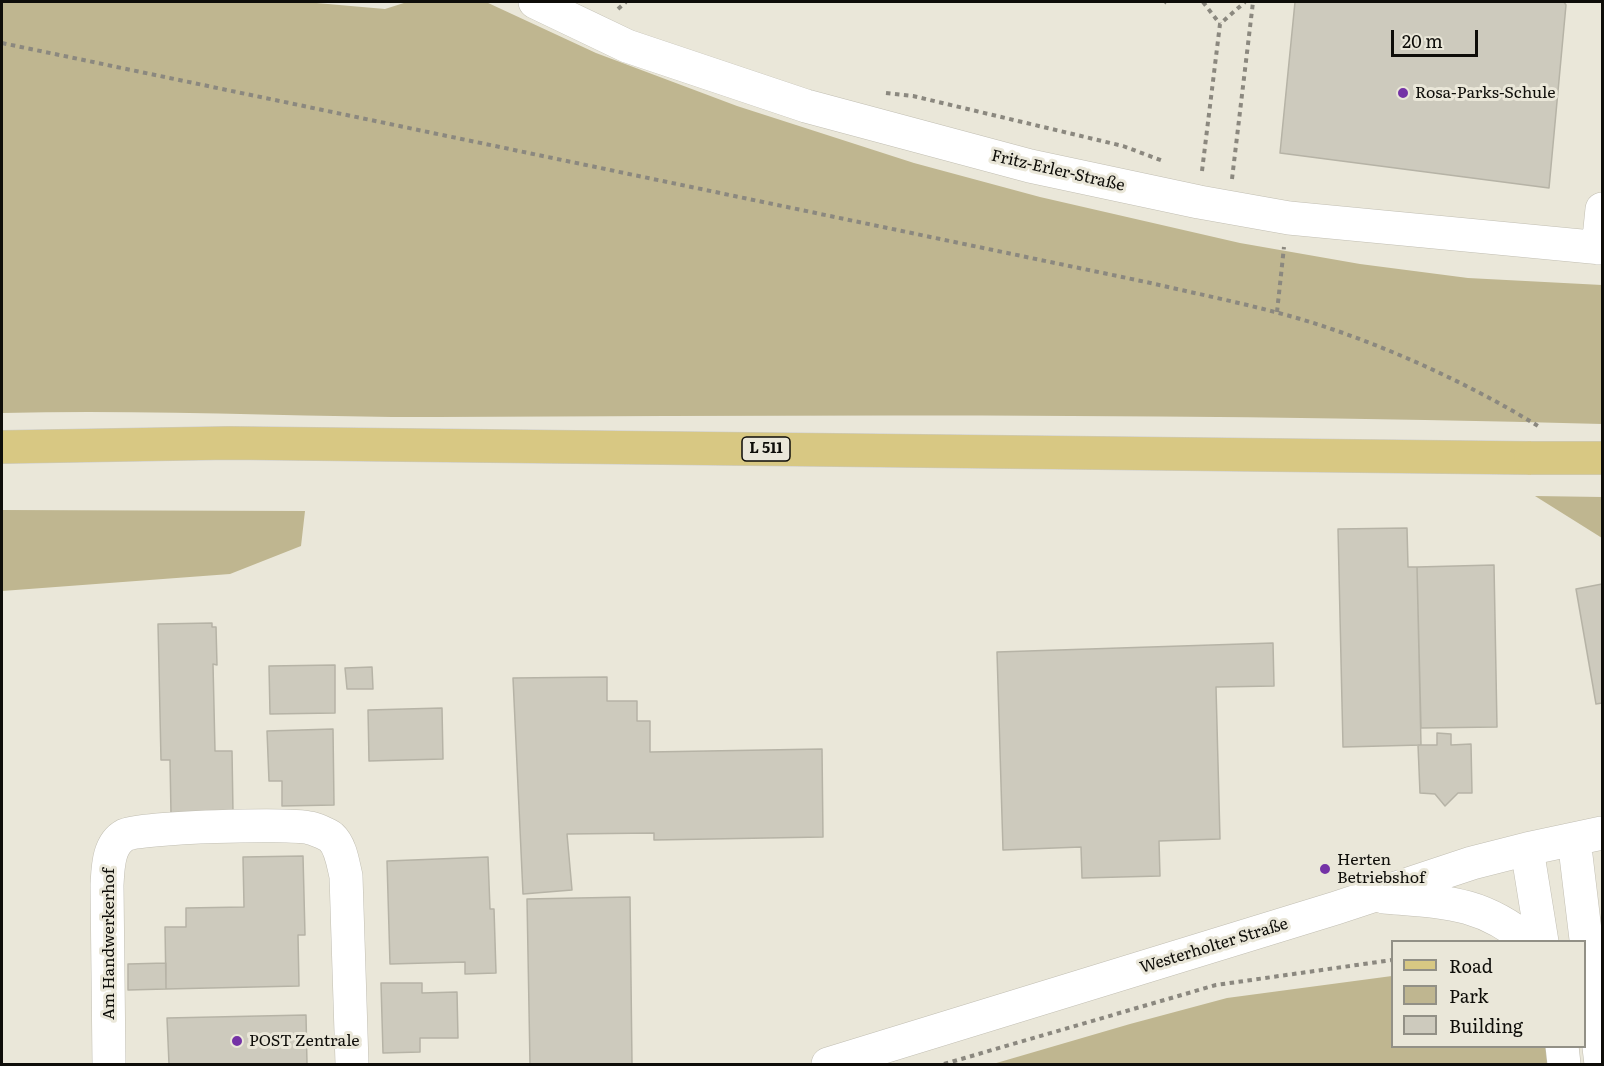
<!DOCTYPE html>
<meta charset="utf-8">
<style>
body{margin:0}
#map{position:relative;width:1604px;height:1066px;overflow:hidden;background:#eae7d9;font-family:Literata,serif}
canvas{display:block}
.frame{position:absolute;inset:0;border:3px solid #0e0d09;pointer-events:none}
.legend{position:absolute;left:1391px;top:940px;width:195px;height:108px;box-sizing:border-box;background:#eae7d9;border:2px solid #929086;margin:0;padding:8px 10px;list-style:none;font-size:18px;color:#0e0d09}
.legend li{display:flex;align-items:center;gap:12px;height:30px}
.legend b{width:30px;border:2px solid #929086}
.scale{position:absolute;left:1391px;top:30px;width:87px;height:27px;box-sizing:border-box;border:3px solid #0e0d09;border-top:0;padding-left:8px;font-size:18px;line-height:21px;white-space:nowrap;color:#0e0d09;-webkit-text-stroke:4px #eae7d9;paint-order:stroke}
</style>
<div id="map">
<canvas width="1604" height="1066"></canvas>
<div class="frame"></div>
<ul class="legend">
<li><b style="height:8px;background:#d8c883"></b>Road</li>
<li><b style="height:16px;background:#bfb690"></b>Park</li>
<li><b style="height:16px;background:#cdcabd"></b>Building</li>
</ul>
<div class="scale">20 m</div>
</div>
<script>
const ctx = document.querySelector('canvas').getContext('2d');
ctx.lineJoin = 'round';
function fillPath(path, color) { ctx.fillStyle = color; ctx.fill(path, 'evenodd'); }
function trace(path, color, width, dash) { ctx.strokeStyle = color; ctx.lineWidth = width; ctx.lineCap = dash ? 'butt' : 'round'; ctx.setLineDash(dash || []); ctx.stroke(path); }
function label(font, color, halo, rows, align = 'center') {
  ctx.font = font + ' Literata,serif'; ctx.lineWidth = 6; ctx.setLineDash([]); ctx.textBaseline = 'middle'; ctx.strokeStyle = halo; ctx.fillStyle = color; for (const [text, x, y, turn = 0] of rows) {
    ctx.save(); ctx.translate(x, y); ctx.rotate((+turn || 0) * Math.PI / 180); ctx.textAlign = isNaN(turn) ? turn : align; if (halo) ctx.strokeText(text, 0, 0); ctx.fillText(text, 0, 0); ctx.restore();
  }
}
const green = new Path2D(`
 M2 2H305L385 9 407 2H486L596 53 737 106 914 163 1040 197 1240 243 1360 264 1468 278 1602 285V424C1214 413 825 415 436 417 291 417 146 409 2 413Z
 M1535 496 1602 497V538Z
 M2 510 305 511 301 546 230 574 2 591Z
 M1392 976V1046L1549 1047 1551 1064H993L1130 1024 1227 998Z`);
const building = new Path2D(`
 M1295 2H1564L1566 5 1549 188 1280 153Z
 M1407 528 1408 567H1417L1421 745 1343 747 1338 529Z
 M1494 565 1497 727 1421 728 1417 567Z
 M1602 584V703L1596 704 1576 589Z
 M212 623V627H216L217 665 213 664 215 751H232L233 813 171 814 170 760H161L158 624Z
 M1273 643 1274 686 1216 687 1220 839 1159 841 1160 876 1082 878 1081 847 1003 850 997 652Z
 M335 665V713L270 714 269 666Z
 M372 667 373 689H347L345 668Z
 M607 677V701H637V721H650V752L822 749 823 837 654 840V833L567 834 572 890 523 894 513 678Z
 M442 708 443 759 369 761 368 710Z
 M333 729 334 805 282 806V781H269L267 731Z
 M1437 733 1451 734V745L1471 744 1472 793H1458L1445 806 1435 794 1420 793 1418 745H1437Z
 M303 856 305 935H298L299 986 166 989 165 927H186V908L244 907 243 857Z
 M488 857 490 909H494L496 973 465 974V962L390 964 387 861Z
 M630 897 632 1064H530L527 899Z
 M166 963V989L128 990V964Z
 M381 983H422V993L457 992 458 1038H420V1052L383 1053Z
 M306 1015 307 1064H169L167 1018Z`);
const path = new Path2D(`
 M1203 2 1220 24
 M1164 3 1165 2
 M618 9 626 2
 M2 43 1146 282C1189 292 1233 301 1275 312 1361 334 1462 379 1538 426
 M886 93 913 96 1123 146 1163 161
 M1202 171 1220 24 1245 2
 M1232 179 1253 2
 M1277 312 1284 247
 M944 1064 1216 985 1392 960`);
const minor = new Path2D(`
 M535 2 627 46 806 106 1030 166 1199 202 1289 218 1602 248
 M1598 248 1602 209
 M1574 839 1601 1064
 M1527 849 1542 942
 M1384 897C1444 902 1481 901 1530 942
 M1562 1046 1564 1064
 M109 1064 107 885C108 868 108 844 125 835 141 827 290 823 310 828 315 829 327 834 331 837 341 846 343 864 346 876L352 1064
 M828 1064 1336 908 1472 863 1527 849 1602 833`);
const major = new Path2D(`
 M2 447 229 443 1531 458`);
const majorBridge = new Path2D(`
 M1531 458H1602`);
const markers = [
 [1403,93,6,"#7432a6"],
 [1325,869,6,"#7432a6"],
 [237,1041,6,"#7432a6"]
];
const shields = [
 [766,449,48]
];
const shieldNames = [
 ["L 511",766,449]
];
const poiNames = [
 ["Rosa-Parks-Schule",1415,93],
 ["Herten",1337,860],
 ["Betriebshof",1337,878],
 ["POST Zentrale",249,1041]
];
const streetNames = [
 ["Fritz-Erler-Straße",1058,171,13],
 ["Am Handwerkerhof",109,944,-90],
 ["Westerholter Straße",1214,946,-17]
];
fillPath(green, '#bfb690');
fillPath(building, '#cdcabd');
trace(building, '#b6b3a6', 1.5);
trace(minor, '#c1beb2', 34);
trace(major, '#cacac9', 34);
trace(path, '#8b887f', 4, [4.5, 4.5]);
trace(minor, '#fff', 33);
trace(major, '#d8c883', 33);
trace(majorBridge, '#cacac9', 34, []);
trace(majorBridge, '#d8c883', 33);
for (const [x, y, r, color] of markers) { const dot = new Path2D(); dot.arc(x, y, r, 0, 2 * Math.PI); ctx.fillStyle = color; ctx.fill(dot); trace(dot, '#eae7d9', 2); }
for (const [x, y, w] of shields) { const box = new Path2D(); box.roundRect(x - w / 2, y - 12, w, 24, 4.5); ctx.fillStyle = '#eae7d9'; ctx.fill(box); trace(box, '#0e0d09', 1.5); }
label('bold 15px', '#0e0d09', null, shieldNames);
label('16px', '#0e0d09', '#eae7d9', poiNames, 'left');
label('16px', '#0e0d09', '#eae7d9', streetNames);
</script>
